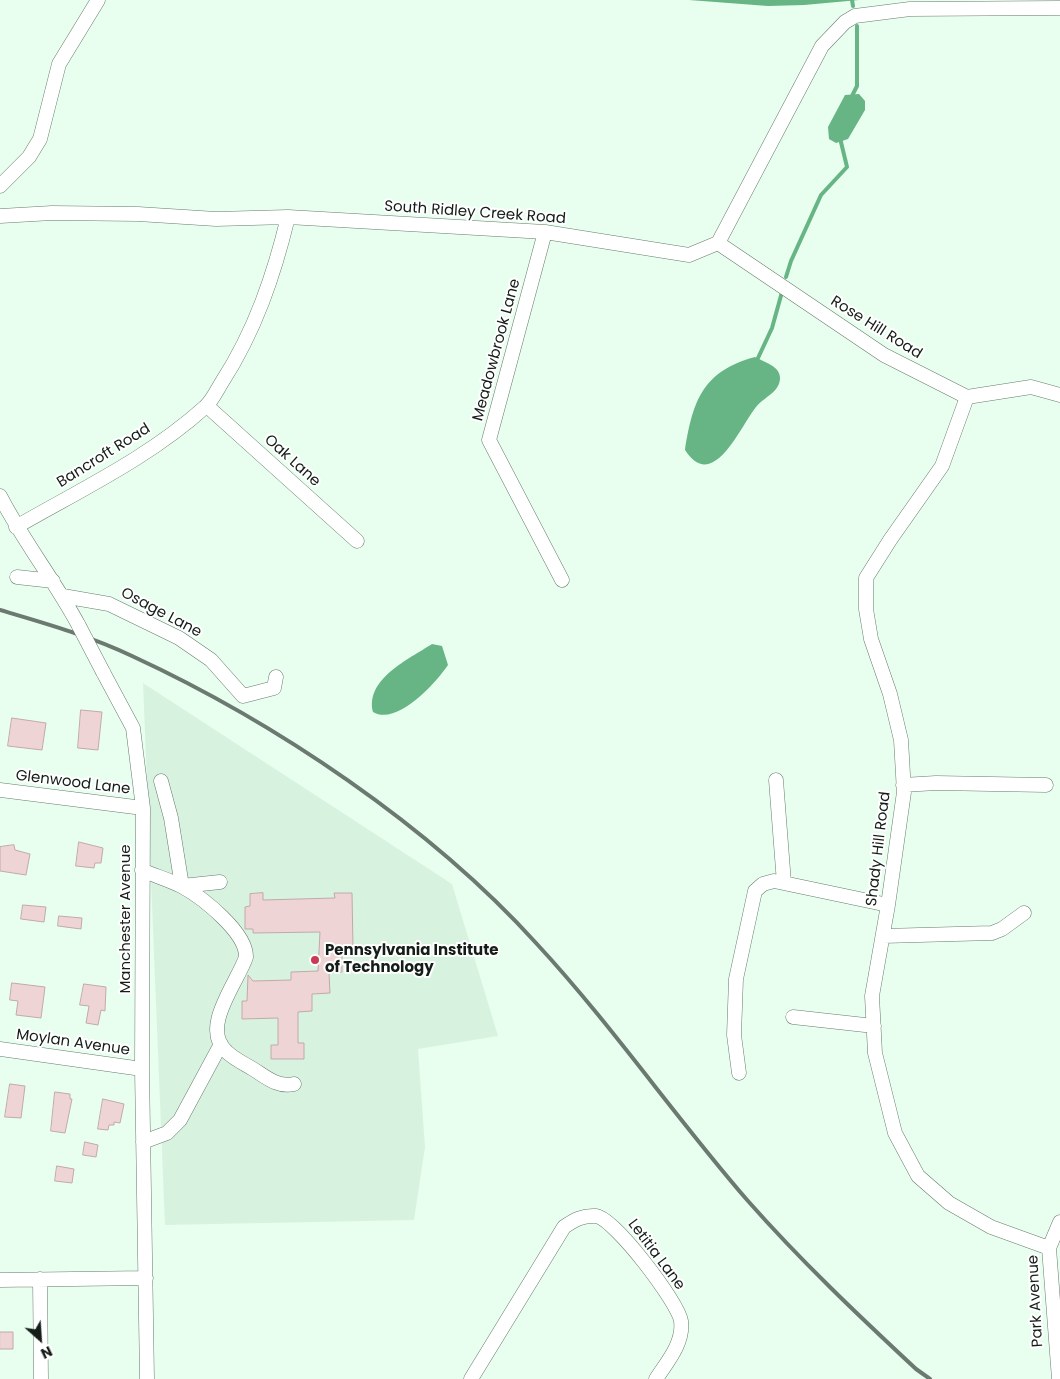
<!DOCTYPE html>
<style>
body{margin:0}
#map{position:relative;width:1060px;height:1379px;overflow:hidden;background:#e8feef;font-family:Poppins,sans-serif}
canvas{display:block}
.north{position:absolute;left:15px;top:1314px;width:50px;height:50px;-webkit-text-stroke:4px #fff;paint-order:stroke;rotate:154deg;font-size:14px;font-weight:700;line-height:20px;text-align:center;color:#151d18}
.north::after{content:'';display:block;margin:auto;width:18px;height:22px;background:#151d18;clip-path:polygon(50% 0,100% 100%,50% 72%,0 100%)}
</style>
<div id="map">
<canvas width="1060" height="1379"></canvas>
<div class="north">N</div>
</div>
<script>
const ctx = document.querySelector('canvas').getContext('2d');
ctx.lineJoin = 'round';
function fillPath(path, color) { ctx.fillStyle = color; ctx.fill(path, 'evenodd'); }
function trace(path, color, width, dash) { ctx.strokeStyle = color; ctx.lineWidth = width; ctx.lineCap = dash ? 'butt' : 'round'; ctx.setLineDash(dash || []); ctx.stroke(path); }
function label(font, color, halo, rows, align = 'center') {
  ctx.font = font + ' Poppins,sans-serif'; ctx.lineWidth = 4; ctx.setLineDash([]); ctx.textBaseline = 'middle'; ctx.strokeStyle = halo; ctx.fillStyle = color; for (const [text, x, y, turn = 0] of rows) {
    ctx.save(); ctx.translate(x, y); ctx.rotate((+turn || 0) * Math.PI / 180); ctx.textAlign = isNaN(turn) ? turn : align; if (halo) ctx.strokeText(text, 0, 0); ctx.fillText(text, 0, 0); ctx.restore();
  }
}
const built = new Path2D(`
 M143 683 452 884 498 1036 418 1049 425 1147 414 1220 165 1225Z`);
const water = new Path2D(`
 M689 0H859L804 5 768 6Z
 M859 94 865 101V110L848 139 836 143 829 139 828 127 845 95Z
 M755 357C764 362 780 366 780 378 780 392 764 397 756 407 741 425 713 494 685 450 693 400 703 371 755 357Z
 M432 644 442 646 448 665C435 684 397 726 373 712 365 679 409 659 432 644Z`);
const stream = new Path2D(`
 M852 0 853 6
 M851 98 857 86V26
 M786 277 791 261 821 195 847 167 840 138
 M758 358 772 328 782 292`);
const building = new Path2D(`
 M81 710 102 712 98 750 78 748Z
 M12 718 46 723 42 750 8 746Z
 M79 842 103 848 101 863H95L94 868 76 866Z
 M14 845 15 850 30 854 26 875 0 871V847Z
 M263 893V900L335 898 334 893H352L353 948H342V972L329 973 330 993 312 994V1011L298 1012V1043H304V1059H271V1045H278V1018L242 1019V1001H247L248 975 253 981 291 980V972L318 971 320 932 253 933V929H245V907L250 906V894Z
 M23 905 46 907 44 922 21 919Z
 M59 916 82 918 81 929 58 926Z
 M12 983 45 987 41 1018 16 1015 18 1001 10 1000Z
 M84 984 106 987 105 1011 101 1010 98 1025 86 1023 89 1006 80 1005Z
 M10 1084 25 1086 21 1118 5 1117Z
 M55 1092 70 1094V1099H72L65 1133 51 1131Z
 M103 1099 124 1104 120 1123 114 1122V1125H109L108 1130 98 1129Z
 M85 1142 98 1145 96 1157 83 1155Z
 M57 1166 74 1169 72 1183 55 1181Z
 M0 1332H13V1349H0Z`);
const minor = new Path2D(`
 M0 186 29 157 40 139 59 64 98 0
 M0 216 52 213 138 214 216 219 288 217 545 232 689 255 718 243 822 46 845 22 855 16 910 9 1060 8
 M545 232 489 440 562 580
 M718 243 884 355 967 397 1031 387 1060 395
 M967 397 942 466 890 540 866 578V609L871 639 890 694 901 740 904 792 888 905 872 996 875 1053 895 1133 918 1176 949 1203 991 1227 1049 1248
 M207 406 357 541
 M0 496C23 541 55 581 79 626
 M16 527C80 490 150 457 205 407 212 401 217 390 222 382 255 331 274 275 288 217
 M17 577 53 581
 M63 596 109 604 179 638 211 660 243 696 274 688 276 677
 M103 672 133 728 143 808 142 1069 147 1379
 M776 780 784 883
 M161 781 171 818 182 886 220 882
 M903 785 936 783 1046 785
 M0 790 143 808
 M142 870C155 876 170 880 183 887 203 898 247 933 246 957 238 982 199 1028 227 1052 234 1059 245 1064 253 1069 266 1077 278 1088 294 1084
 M883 936 992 933 1002 929 1024 913
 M793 1017 874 1026
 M0 1049 142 1069
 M739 1073 734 1035 736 979 755 891 763 884 774 881 888 905
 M143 1142 167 1133 180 1120 221 1044
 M40 1279 41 1379
 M0 1280 146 1278
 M471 1379 564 1227C574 1220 583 1215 596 1216 614 1218 678 1302 681 1321 684 1343 667 1362 656 1379
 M1059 1379 1049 1248 1060 1222`);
const rail = new Path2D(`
 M0 610C44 623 90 636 132 656 275 722 430 826 536 943 612 1025 675 1117 748 1201 801 1261 858 1315 916 1369L930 1379`);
const minorBridge = new Path2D(`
 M79 626 103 672`);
const markers = [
 [315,960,5,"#ca3a53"]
];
const streetNames = [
 ["South Ridley Creek Road",475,213,4],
 ["Rose Hill Road",876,328,32],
 ["Meadowbrook Lane",497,350,-75],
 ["Bancroft Road",104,456,-32],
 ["Oak Lane",292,461,42],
 ["Osage Lane",161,613,28],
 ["Glenwood Lane",73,783,7],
 ["Shady Hill Road",879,849,-83],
 ["Manchester Avenue",126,919,-90],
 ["Moylan Avenue",73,1043,8],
 ["Letitia Lane",656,1255,53],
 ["Park Avenue",1036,1301,-93]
];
const poiNames = [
 ["Pennsylvania Institute",325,951],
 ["of Technology",325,968]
];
fillPath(built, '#d7f3e0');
fillPath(water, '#67b485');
trace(stream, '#67b485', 4);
fillPath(building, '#eed4d5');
trace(building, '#c2a9aa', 1);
trace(minor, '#687b6e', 15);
trace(minor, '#fff', 14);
trace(rail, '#6c7970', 4);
trace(minorBridge, '#687b6e', 15, []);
trace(minorBridge, '#fff', 14);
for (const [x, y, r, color] of markers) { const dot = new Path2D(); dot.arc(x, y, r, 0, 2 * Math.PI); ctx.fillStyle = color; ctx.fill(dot); trace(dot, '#fff', 2); }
label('15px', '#151d18', '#fff', streetNames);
label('bold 15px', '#151d18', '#fff', poiNames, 'left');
</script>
